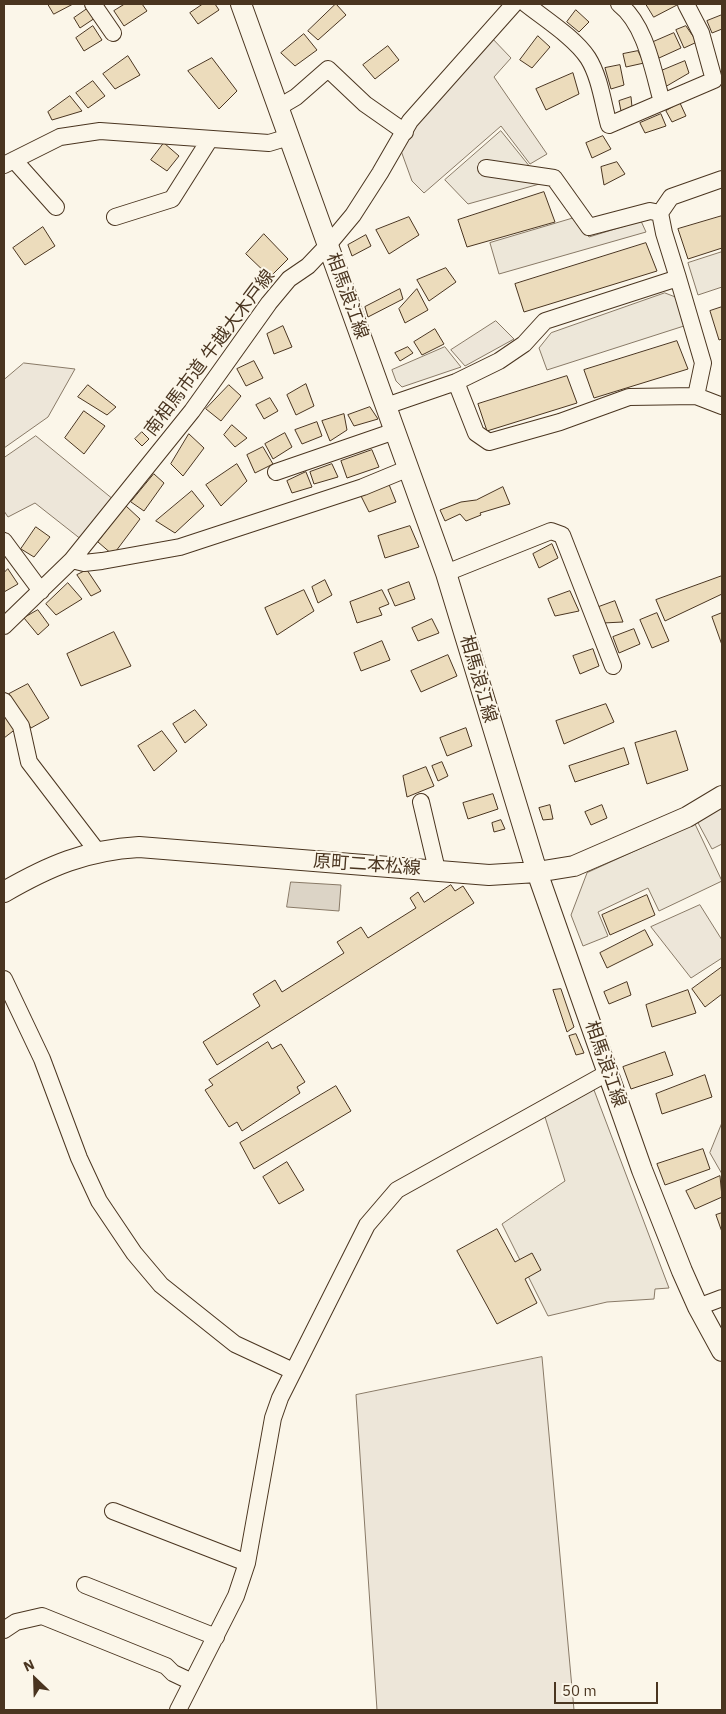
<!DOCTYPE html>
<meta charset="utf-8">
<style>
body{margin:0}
#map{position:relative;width:726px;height:1714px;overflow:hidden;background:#fbf6e9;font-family:"IBM Plex Sans",sans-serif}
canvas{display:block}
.frame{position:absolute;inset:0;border:5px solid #4a3520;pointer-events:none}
.north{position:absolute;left:10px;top:1654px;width:50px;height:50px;-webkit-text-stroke:4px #fbf6e9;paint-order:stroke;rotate:336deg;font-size:14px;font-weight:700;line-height:20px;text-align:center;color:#4a3520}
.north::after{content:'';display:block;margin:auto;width:18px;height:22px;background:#4a3520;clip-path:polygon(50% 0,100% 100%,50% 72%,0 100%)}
.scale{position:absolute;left:554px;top:1682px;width:104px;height:22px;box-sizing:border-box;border:2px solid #4a3520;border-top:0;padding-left:6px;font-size:15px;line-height:18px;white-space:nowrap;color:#4a3520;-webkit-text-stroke:4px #fbf6e9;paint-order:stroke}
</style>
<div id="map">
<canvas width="726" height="1714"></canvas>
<div class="frame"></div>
<div class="north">N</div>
<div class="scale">50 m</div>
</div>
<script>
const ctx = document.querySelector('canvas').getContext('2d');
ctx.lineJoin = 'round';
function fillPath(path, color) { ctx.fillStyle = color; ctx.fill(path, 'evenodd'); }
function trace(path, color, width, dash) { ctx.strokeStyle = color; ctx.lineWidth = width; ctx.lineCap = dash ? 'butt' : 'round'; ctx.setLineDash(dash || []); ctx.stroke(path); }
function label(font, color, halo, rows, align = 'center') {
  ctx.font = font + ' "IBM Plex Sans","Noto Sans JP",sans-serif'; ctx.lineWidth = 4; ctx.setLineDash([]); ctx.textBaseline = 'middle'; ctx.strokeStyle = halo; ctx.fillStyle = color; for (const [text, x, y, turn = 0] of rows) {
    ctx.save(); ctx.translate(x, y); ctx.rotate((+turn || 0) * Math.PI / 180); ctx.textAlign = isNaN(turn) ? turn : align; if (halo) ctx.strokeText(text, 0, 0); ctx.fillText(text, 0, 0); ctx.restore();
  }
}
const green = new Path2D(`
 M490 36 511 58 494 77 547 154 530 164 501 126 424 193 412 181 400 148 420 117Z
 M496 321 514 339 465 366 451 350Z
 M24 363 75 369 48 417 4 448V380Z
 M36 436 114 500 82 540 35 503 8 517 4 511V458Z
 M722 805V844L712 849 697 821Z
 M700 905 722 940V958L691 978 651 927Z
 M722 1123V1174L710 1153Z
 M542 1357 574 1710H377L356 1395Z`);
const parking = new Path2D(`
 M501 131 543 183 468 204 445 180Z
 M574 218 589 237 641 221 646 232 499 274 490 243Z
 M722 252V287L698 295 688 263Z
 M665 293 678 298 687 325 547 370 539 348 551 333Z
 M445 347 461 367 402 387 396 381 392 370Z
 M695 824 722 881 659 911 648 888 598 912 608 936 583 946 571 915 587 873Z
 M594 1090 669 1288 655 1289 654 1299 607 1302 548 1316 502 1224 565 1181 545 1117Z`);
const water = new Path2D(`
 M291 882 341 885 339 911 287 907Z`);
const building = new Path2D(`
 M48 4H73L54 14Z
 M125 4H142L147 11 124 26 114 11Z
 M203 4H215L219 10 198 24 190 13Z
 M336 4 346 15 318 40 308 31Z
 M646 4H677V5L654 17Z
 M87 9 95 18 80 28 74 18Z
 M576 10 589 22 579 32 567 22Z
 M722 15V29L712 33 707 21Z
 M93 26 102 40 84 51 76 38Z
 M686 26 697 42 684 48 676 30Z
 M674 33 681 48 659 58 651 43Z
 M304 34 317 50 295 66 281 53Z
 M538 36 550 47 532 68 520 60Z
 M388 46 399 60 375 79 363 65Z
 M638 51 644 63 626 67 623 54Z
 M128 56 140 75 115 89 103 74Z
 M212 58 237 91 219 109 188 71Z
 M685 61 689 73 665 87 661 71Z
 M620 65 624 85 611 89 605 68Z
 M573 73 579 94 546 110 536 89Z
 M93 81 105 96 88 108 76 93Z
 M70 96 82 111 52 120 48 112Z
 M631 97 632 107 621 111 619 101Z
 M680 103 686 116 672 122 666 111Z
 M661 114 666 126 645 133 640 123Z
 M603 136 611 149 592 158 586 143Z
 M164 143 179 156 167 171 151 160Z
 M617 162 625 174 604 185 601 167Z
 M544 192 555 222 467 247 458 220Z
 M722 216V248L688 259 678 229Z
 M409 217 419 235 389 254 376 230Z
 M43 227 55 246 25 265 13 248Z
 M264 234 288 259 270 277 246 254Z
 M366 235 371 246 352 256 348 245Z
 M646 243 657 271 524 312 515 284Z
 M446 268 456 282 429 301 417 280Z
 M400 289 403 299 368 317 365 307Z
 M417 289 428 310 405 323 399 309Z
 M722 307V339L719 340 710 311Z
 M283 326 292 347 274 354 267 334Z
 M435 329 444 344 422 355 414 342Z
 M677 341 688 369 594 398 584 370Z
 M408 347 413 353 400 361 395 353Z
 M254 361 263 378 246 386 237 369Z
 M567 376 577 403 487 431 478 404Z
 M306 384 314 406 296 415 287 395Z
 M88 385 116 407 107 415 78 397Z
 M229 385 241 396 221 421 206 409Z
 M173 389 181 397 169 413 161 408Z
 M270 398 278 411 264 419 256 405Z
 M370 407 378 419 354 426 348 415Z
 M84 411 105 426 84 454 65 438Z
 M344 414 347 430 330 441 322 421Z
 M317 422 322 436 302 444 295 430Z
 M232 425 247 438 235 447 224 435Z
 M142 432 149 439 142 446 135 439Z
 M285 433 292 447 273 459 265 444Z
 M189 434 204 448 183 476 171 464Z
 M263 447 273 464 255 473 247 455Z
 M372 450 379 467 347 478 341 461Z
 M237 464 247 481 221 506 206 485Z
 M332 464 338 477 314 484 310 472Z
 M306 472 312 487 292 493 287 481Z
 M154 474 164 483 144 511 131 502Z
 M388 482 396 502 369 512 361 496Z
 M503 487 510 504 480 513 481 515 466 521 460 514 445 521 440 510 461 502 476 500Z
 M192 491 204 506 175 533 156 521Z
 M126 506 140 519 113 555 98 542Z
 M410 526 419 547 385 558 378 536Z
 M36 527 50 537 34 557 21 549Z
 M552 544 558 558 539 568 533 554Z
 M8 569 18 584 4 592V573Z
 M87 570 101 591 91 596 77 575Z
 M722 576V594L665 621 656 600Z
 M325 580 332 595 318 603 312 587Z
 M409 582 415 599 395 606 388 590Z
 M68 583 82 599 56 615 46 604Z
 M304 590 314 611 277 635 265 608Z
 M382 590 389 604 379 608 382 615 357 623 350 602Z
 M570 591 579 611 555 616 548 599Z
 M615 601 623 622 603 623 596 608Z
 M38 610 49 625 38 635 24 618Z
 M657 613 669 641 652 648 640 620Z
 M722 613V645L712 617Z
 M432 619 439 633 418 641 412 628Z
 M634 629 640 644 619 653 613 637Z
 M114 632 131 666 81 686 67 654Z
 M382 641 390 660 361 671 354 653Z
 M593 649 599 666 580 674 573 656Z
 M448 655 457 676 421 692 411 671Z
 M28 684 49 718 31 728 9 694Z
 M606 704 614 722 564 744 556 721Z
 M195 710 207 725 185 743 173 724Z
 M4 712 17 728 4 738Z
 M466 728 472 746 447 756 440 738Z
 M162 731 177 751 154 771 138 746Z
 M676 731 688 770 647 784 635 743Z
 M624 748 629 764 575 782 569 766Z
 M442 762 448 776 438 781 432 766Z
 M426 767 434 786 407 797 403 776Z
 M493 794 498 809 468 819 463 803Z
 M550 805 553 819 543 820 539 808Z
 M602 805 607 818 591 825 585 812Z
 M501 820 505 829 494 832 492 823Z
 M451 885 455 891 463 886 474 903 217 1065 203 1042 260 1006 253 994 275 980 282 992 344 953 337 942 361 927 368 938 416 908 410 898 418 892 424 902Z
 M647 895 655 915 610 935 602 915Z
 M645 930 653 945 607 968 600 953Z
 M722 967V994L705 1007 692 989Z
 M627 982 631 995 609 1004 604 992Z
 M561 989 574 1027 567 1032 553 990Z
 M688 990 696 1013 652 1027 646 1005Z
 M576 1034 584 1053 576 1055 569 1036Z
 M268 1042 272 1049 281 1044 305 1082 297 1087 300 1093 242 1131 237 1122 229 1127 205 1090 213 1085 209 1080Z
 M665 1052 673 1075 631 1089 623 1067Z
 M705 1075 712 1097 662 1114 656 1094Z
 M336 1086 351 1111 254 1169 240 1143Z
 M703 1149 710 1169 665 1185 657 1164Z
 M287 1162 304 1190 279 1204 263 1177Z
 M720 1176 722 1197 695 1209 686 1191Z
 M722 1213V1232L716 1215Z
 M497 1229 515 1262 532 1253 541 1270 525 1279 537 1303 497 1324 457 1251Z`);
const minor = new Path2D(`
 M93 4 113 33
 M526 4C545 19 575 38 588 58 600 77 603 104 609 125L714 80 701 33 686 4
 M619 4C646 25 653 71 662 102
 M279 107 296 97 328 69 365 104 405 132
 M14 160 56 207
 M4 165 60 137 100 131 269 143 289 137
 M486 168 554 178 589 227 650 211 660 213
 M115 217 172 199 210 139
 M456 382 476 433 489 442 560 422 629 397 696 396 703 363 678 278
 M696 396 722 406
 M386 406 456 382 499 361 524 344 545 321 678 278 664 233 660 213 671 197 722 179
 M276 472 395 431
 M4 541 41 591
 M72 560 84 563 102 561 180 547 363 487 409 468
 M446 573 551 531 562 535 613 666
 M4 626 72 560 192 411 269 303 289 279 308 266 328 245 353 215 380 173 410 121 514 4
 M4 701 21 726 29 762 97 851
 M421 802 437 870
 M4 979 42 1059 79 1158 99 1201 134 1253 161 1285 235 1344 293 1371
 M698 1307 722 1298
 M113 1511 247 1563
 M85 1585 216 1637
 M4 1630 16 1622 42 1616 166 1666 173 1673 192 1682
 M178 1710 236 1596 247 1563 273 1418 280 1398 367 1225 397 1190 609 1072`);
const major = new Path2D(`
 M241 4 446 573 537 872 642 1170 682 1271 698 1307 722 1351
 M4 892C49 866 86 850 139 847L489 875 537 872 574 866 687 817 722 796`);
const streetNames = [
 ["相馬浪江線",347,296,70],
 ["南相馬市道 牛越大木戸線",210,353,-53],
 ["相馬浪江線",478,679,74],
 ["原町二本松線",367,865,4],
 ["相馬浪江線",605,1064,71]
];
fillPath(green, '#ede6d9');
trace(green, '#887966', 1);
fillPath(parking, '#ede7d9');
trace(parking, '#887966', 1);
fillPath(water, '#dcd4c6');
trace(water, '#887966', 1);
fillPath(building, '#ecdcbc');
trace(building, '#4a3520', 1);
trace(minor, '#4a3520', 18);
trace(major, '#4a3520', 22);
trace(minor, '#fbf6e9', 16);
trace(major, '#fbf6e9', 20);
label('18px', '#4a3520', '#fbf6e9', streetNames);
</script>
